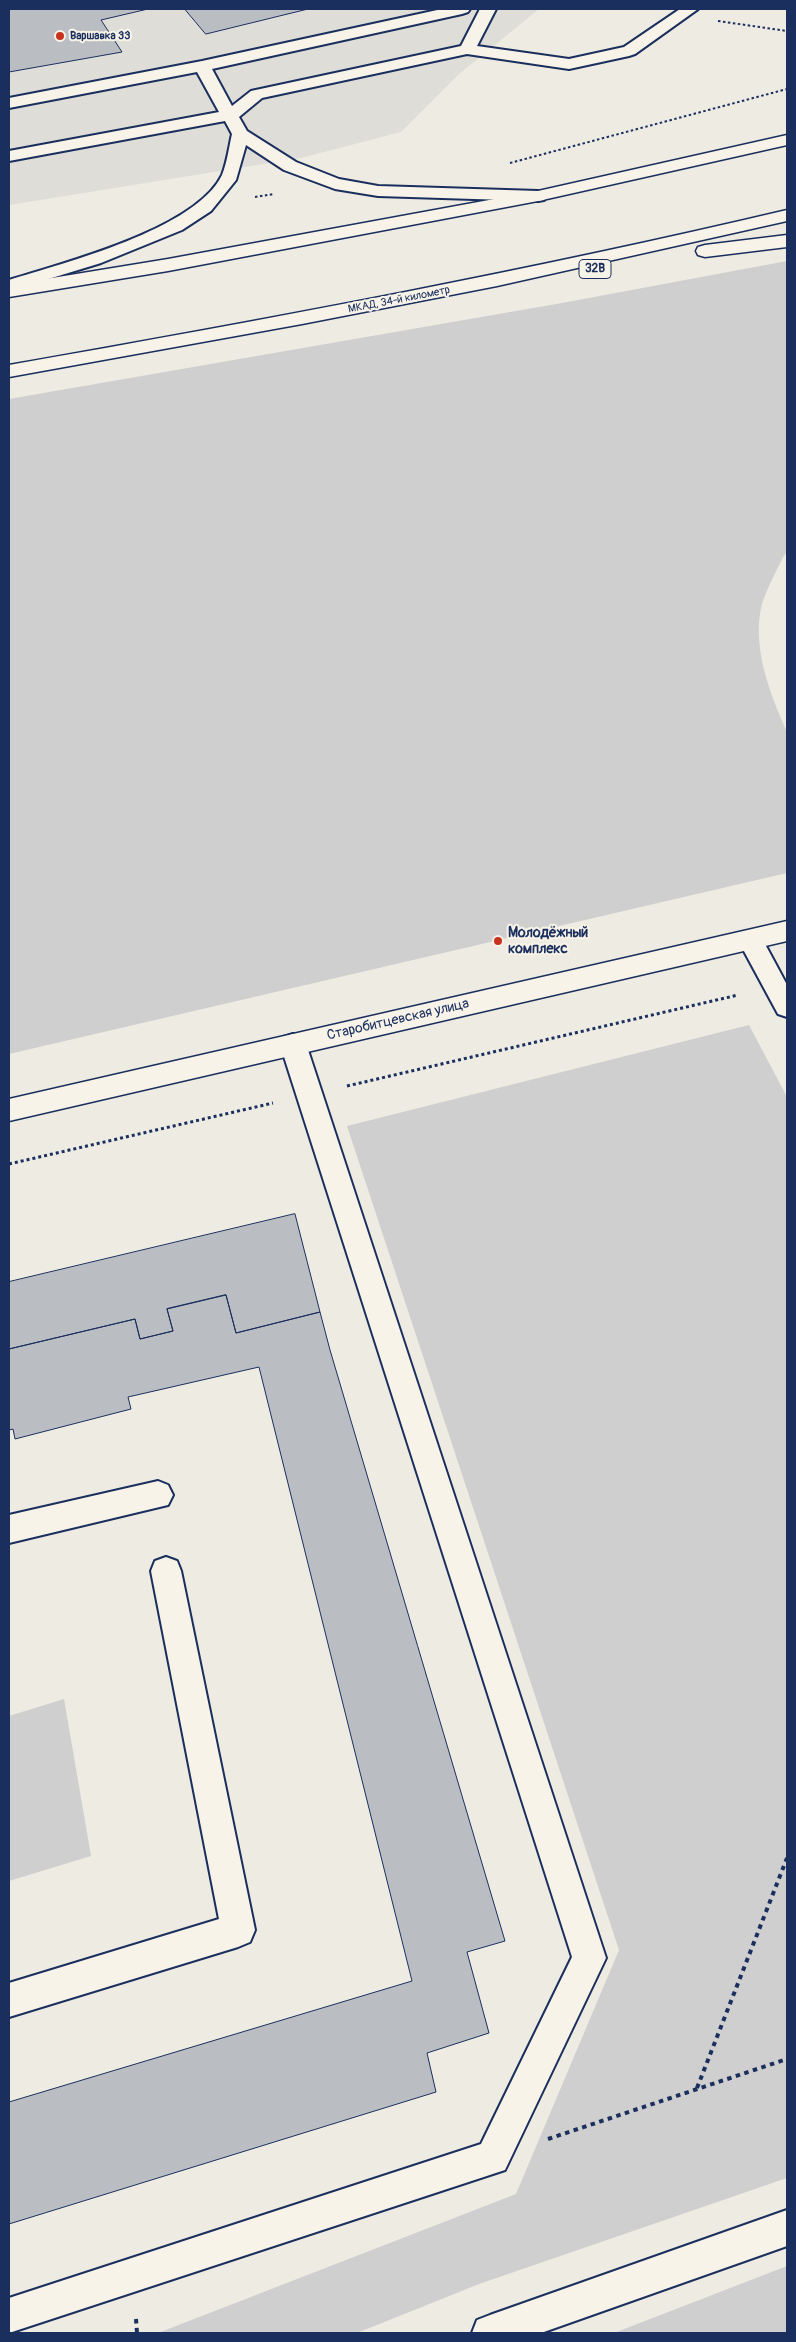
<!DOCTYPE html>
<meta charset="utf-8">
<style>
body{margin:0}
#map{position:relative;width:796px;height:2342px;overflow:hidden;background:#eeebe2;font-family:Pangolin,sans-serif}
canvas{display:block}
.frame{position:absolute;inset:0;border:10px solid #1b2f5e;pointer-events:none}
</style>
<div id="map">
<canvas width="796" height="2342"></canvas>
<div class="frame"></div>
</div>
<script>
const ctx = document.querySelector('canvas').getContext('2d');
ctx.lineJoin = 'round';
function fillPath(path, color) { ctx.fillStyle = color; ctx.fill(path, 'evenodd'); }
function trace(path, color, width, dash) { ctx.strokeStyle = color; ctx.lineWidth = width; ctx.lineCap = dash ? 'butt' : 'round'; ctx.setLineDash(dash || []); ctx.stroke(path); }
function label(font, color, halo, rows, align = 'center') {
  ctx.font = font + ' Pangolin,sans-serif'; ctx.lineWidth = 4; ctx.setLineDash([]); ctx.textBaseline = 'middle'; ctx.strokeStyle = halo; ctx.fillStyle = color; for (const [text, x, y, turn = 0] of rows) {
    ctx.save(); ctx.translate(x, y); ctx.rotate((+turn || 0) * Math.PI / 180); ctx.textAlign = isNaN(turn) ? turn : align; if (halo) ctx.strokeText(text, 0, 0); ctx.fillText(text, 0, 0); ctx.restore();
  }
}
const built = new Path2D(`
 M9 9H539L458 75 401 132 301 158 9 205Z`);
const green = new Path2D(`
 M787 261V552L783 557C776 572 767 588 762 604 751 645 770 695 787 732V873L9 1054V399L562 303Z
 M749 1025 787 1097V2178L479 2284 357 2333H158L516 2194 619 1950 347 1126Z
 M64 1699 91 1856 9 1881V1716Z
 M787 2266V2333H614Z`);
const building = new Path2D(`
 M9 9H148L101 20 122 52 9 72Z
 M185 9H308L206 34Z
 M295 1214 320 1312 236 1333 226 1295 167 1309 173 1331 140 1339 135 1319 9 1349V1282Z
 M226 1295 236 1333 320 1312 330 1350 505 1941 467 1952 489 2033 427 2053 436 2092 9 2224V2102L412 1981 259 1367 128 1397 131 1409 15 1439 13 1429 9 1430V1349L135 1319 140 1339 173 1331 167 1309Z`);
const pathFar2 = new Path2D(`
 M718 21 787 31
 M510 163 787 89
 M255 197 274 194`);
const pathFar1 = new Path2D(`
 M347 1086 738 995
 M9 1164 273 1103`);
const path = new Path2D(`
 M697 2088 787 1858
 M548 2139 787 2059
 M136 2319 137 2333`);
const service = new Path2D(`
 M442 9H470L468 12 462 14 212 69 232 106 251 91 461 46 480 9H496L477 46 569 59 624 47 680 9H698L635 54 629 56 569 69 467 54 262 98 239 117 247 131 296 162 339 179 378 186 538 191 544 192 547 196 544 200 538 201 378 196 335 189 284 170 246 145 236 180 211 211 182 230 101 263 9 291V280C64 263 196 229 222 175 227 163 229 147 232 134L225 121 9 161V151L219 112 197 72 9 108V98L202 61Z
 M750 931 759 933 787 985V1017L778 1014 738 940 741 933Z
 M293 1034 302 1037 306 1044 606 1958 505 2170 9 2333V2298L481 2144 572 1957 280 1044 284 1037Z
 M158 1481 168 1485 173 1495 168 1505 9 1543V1515Z
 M166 1557 177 1561 181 1571 255 1930 250 1942 238 1947 9 2017V1983L219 1919 151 1571 155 1561Z
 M787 2210V2246L541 2333H472L477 2320 490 2315Z`);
const tertiary = new Path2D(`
 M787 921V941L9 1121V1099Z`);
const trunk = new Path2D(`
 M787 135V145L538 201 168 271 9 297V285L168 259 538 191Z
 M787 210V221L497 286 302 324 9 377V365C270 319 529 271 787 210Z
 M787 235V247L705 257 698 255 696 251 698 247 705 245Z`);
const markers = [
 [60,36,5,"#c8321e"],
 [498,941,5,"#c8321e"]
];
const farPoinames = [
 ["Варшавка 33",70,36]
];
const farStreetnames = [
 ["МКАД, 34-й километр",399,300,-11]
];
const shields = [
 [595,269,32]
];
const shieldNames = [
 ["32B",595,269]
];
const poiNames = [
 ["Молодёжный",508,933],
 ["комплекс",508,949]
];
const streetNames = [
 ["Старобитцевская улица",398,1020,-13]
];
fillPath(built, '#deddd8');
fillPath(green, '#cfcfcf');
fillPath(building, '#babdc2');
trace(building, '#1b2f5e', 1);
trace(service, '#1b2f5e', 4);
trace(tertiary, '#1b2f5e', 3);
trace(trunk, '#1b2f5e', 3);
trace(pathFar2, '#1b2f5e', 2, [2.5, 2.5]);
trace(pathFar1, '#1b2f5e', 3, [3, 3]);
trace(path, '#1b2f5e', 4, [4.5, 4.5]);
fillPath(service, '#f7f3e8');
fillPath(tertiary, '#f7f3e8');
fillPath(trunk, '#f7f3e8');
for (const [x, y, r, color] of markers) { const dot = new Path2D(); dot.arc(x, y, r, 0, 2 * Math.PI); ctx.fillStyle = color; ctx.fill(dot); trace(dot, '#f7f3e8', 2); }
label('bold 11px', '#1b2f5e', '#f7f3e8', farPoinames, 'left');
label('11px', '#1b2f5e', '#f7f3e8', farStreetnames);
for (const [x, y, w] of shields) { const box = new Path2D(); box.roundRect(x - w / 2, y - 9.5, w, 19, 4); ctx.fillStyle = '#f7f3e8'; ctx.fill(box); trace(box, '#1b2f5e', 1); }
label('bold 12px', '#1b2f5e', null, shieldNames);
label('bold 14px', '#1b2f5e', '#f7f3e8', poiNames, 'left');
label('14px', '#1b2f5e', '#f7f3e8', streetNames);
</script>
